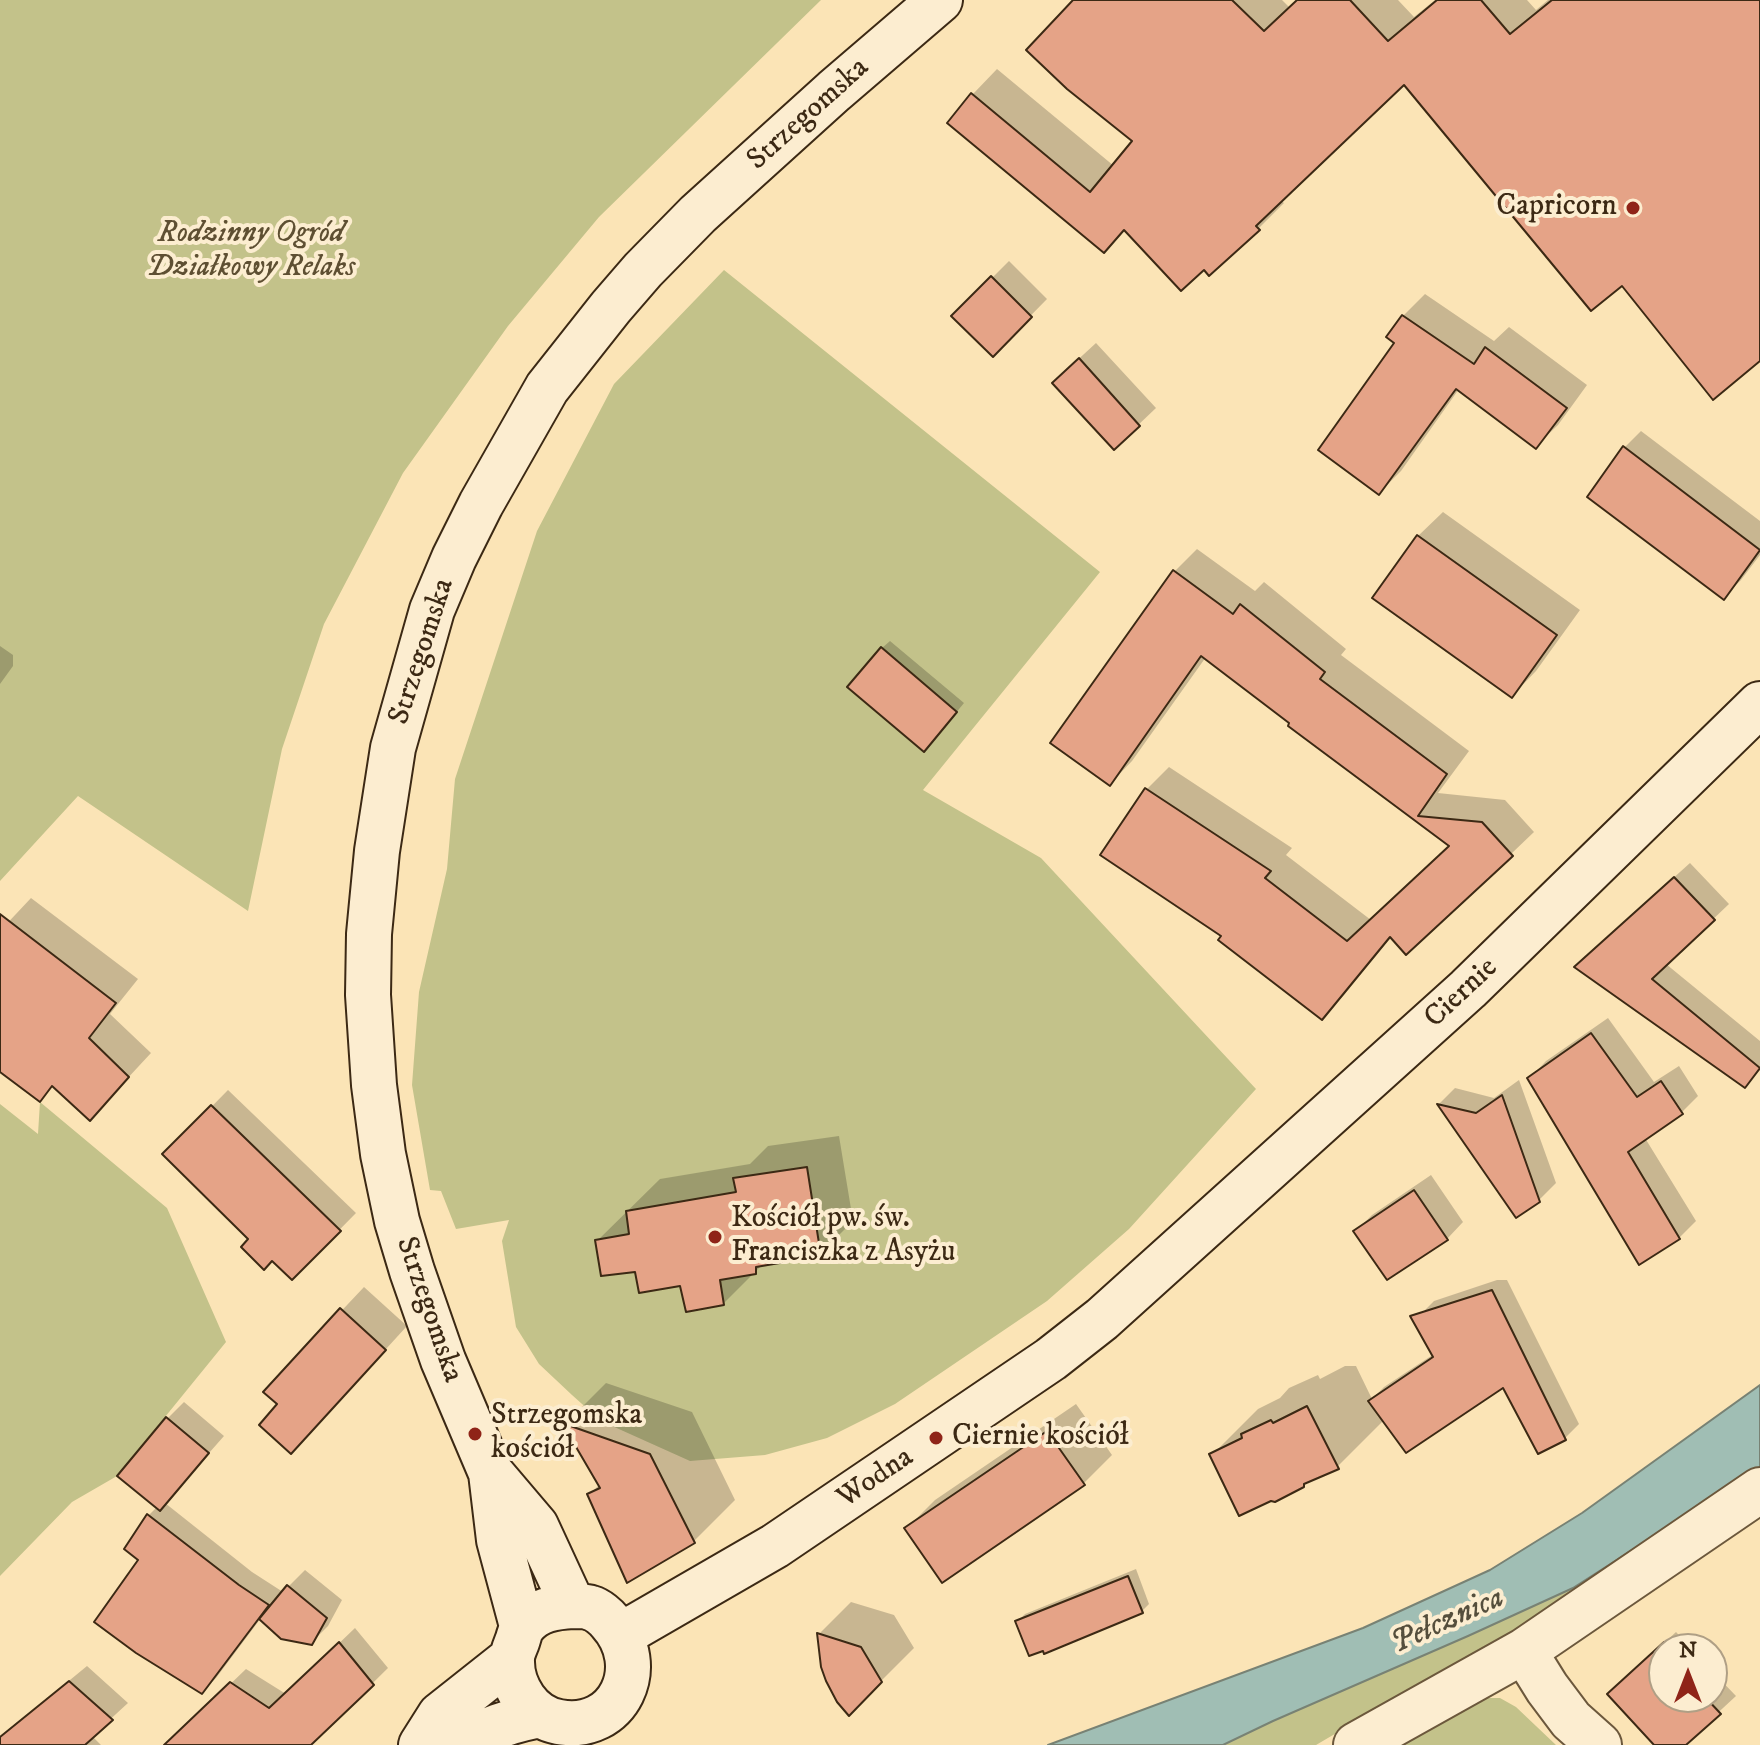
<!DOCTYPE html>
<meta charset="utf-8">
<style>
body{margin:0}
#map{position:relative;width:1760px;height:1745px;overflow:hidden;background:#fbe4b6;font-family:"IM FELL DW Pica",serif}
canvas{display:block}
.north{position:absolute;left:1648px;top:1633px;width:80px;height:80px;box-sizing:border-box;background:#fcedd0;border:2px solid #af9f85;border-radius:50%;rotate:0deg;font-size:22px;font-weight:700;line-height:32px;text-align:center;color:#3c2914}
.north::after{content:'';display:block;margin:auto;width:28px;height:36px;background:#8f2418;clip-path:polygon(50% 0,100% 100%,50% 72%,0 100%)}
</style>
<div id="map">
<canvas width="1760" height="1745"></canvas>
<div class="north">N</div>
</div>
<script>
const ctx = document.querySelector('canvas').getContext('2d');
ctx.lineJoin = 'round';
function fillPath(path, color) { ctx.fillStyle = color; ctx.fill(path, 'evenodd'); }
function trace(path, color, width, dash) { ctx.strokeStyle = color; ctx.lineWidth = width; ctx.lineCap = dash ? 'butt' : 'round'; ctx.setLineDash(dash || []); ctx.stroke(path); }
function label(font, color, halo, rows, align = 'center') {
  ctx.font = font + ' "IM FELL DW Pica",serif'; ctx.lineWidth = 8; ctx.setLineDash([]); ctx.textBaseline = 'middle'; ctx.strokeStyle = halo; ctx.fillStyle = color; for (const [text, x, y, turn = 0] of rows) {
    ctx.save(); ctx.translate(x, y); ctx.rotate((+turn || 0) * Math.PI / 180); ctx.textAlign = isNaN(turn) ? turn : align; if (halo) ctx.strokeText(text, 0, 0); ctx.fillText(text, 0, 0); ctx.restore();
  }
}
const green = new Path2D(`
 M0 0H821L599 217 508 326 403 473 324 624 282 749 248 911 78 796 0 881Z
 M724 270 1100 572 923 790 1041 858 1256 1089 1129 1229 1047 1301 895 1404 827 1438 765 1455 690 1461 601 1421 572 1395 539 1364 516 1327 502 1241 509 1220 456 1229 441 1191 430 1190 412 1085 419 992 447 869 455 779 537 531 614 384Z
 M40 1102 167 1208 226 1342 117 1476 72 1502 0 1576V1104L38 1134Z
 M1760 1468V1472L1572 1602 1408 1691 1316 1745H1223L1273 1721 1468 1636 1573 1588Z
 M1486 1698H1500L1516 1707 1556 1745H1399L1459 1709Z`);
const water = new Path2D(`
 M1760 1385V1468L1573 1588 1468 1636 1273 1721 1223 1745H1048L1363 1628 1490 1570 1582 1513Z`);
const shadow = new Path2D(`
 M1076 0H1282L1290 8 1298 0H1398L1414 17 1435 0H1527L1536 10 1548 0H1760V358L1622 284 1404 82 1280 200 1284 203 1259 228 1209 273 1204 267 1126 229 1104 251 950 122 973 94 997 69 1114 166 1135 141Z
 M1009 261 1047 299 993 354 954 316Z
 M1425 294 1494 341 1509 327 1587 385 1558 425 1536 446 1459 389 1401 471 1379 493 1397 343 1403 316Z
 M1096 343 1156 408 1114 448 1071 366Z
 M1641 431 1760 521V555L1741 580 1724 597 1624 448Z
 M1443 512 1580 610 1536 671 1512 696 1418 536Z
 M1197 549 1255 591 1264 582 1346 649 1341 655 1469 751 1438 793 1505 800 1534 832 1511 854 1392 936 1344 995 1322 1018 1224 935 1103 854 1147 789 1169 767 1292 848 1286 855 1371 920 1451 845 1206 657 1132 761 1110 784 1174 572Z
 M890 641 964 703 932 742 882 648Z
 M0 646 13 655V666L0 684Z
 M1690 863 1729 904 1666 964 1760 1041V1070L1745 1085 1591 952Z
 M31 898 138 979 110 1014 151 1053 112 1095 54 1085 40 1100 0 1069V931Z
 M1608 1018 1654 1082 1679 1066 1698 1096 1682 1112 1645 1138 1696 1221 1679 1238 1530 1078 1546 1061Z
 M1519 1080 1556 1183 1539 1200 1517 1215 1439 1104 1455 1088 1494 1098Z
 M228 1090 356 1213 292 1278 165 1154Z
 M839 1136 853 1221 820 1254 764 1263 723 1304 682 1283 637 1270 597 1241 660 1179 750 1164 768 1146Z
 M1431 1175 1463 1222 1447 1239 1356 1231 1372 1215Z
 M1497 1280H1507L1579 1424 1565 1438 1539 1451 1504 1385 1384 1420 1337 1467 1308 1480 1303 1485 1212 1455 1258 1409 1280 1398 1289 1388 1318 1375 1320 1379 1345 1366H1356L1372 1399 1384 1387 1434 1354 1420 1315 1434 1301Z
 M364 1287 407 1326 313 1429 266 1391Z
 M606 1383 692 1412 735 1500 693 1542 590 1494 600 1484 565 1424Z
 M184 1402 224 1436 165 1503 252 1572 283 1592 305 1570 342 1600 328 1626 311 1643 261 1618 216 1678 202 1692 141 1559 126 1548 149 1515 157 1507 167 1419Z
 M1076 1404 1112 1455 1084 1483 907 1528 935 1500Z
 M1136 1569 1149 1604 1142 1611 1017 1622 1025 1614Z
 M851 1602 894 1615 914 1648 849 1713 819 1634Z
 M355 1628 388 1668 310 1745H184L176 1736 246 1669 286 1694Z
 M1676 1632 1692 1649H1664V1697H1712V1671L1736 1696 1683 1745H1657L1627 1678Z
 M87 1666 128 1703 92 1736 101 1745H0V1739L14 1726Z`);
const building = new Path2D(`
 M1073 0H1232L1264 31 1297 0H1350L1388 41 1437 0H1481L1510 34 1552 0H1760V361L1713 400 1622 286 1591 311 1404 85 1256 226 1260 230 1209 276 1204 270 1181 291 1124 230 1104 253 947 123 971 93 1090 192 1132 141 1067 89 1026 50Z
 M991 276 1032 317 993 357 951 316Z
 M1402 315 1474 364 1485 347 1567 408 1536 449 1456 389 1379 495 1318 450 1394 343 1386 337Z
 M1079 358 1140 426 1114 450 1052 383Z
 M1623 446 1760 550 1724 600 1587 497Z
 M1417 535 1557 635 1512 698 1372 598Z
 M1173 570 1233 614 1240 604 1325 672 1320 679 1447 774 1418 816 1482 822 1513 856 1406 955 1390 937 1322 1020 1218 940 1221 936 1100 855 1145 788 1271 871 1265 878 1347 941 1449 846 1288 726 1289 723 1201 656 1110 786 1050 743Z
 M881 647 957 712 924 752 847 687Z
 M1674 877 1715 920 1652 979 1760 1068 1745 1088 1574 967Z
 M0 914 116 1003 89 1038 129 1077 90 1121 52 1086 40 1102 0 1072Z
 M1591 1033 1637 1097 1661 1081 1683 1114 1628 1152 1680 1239 1639 1265 1527 1078Z
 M1502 1095 1540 1202 1516 1218 1437 1104 1476 1113Z
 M211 1105 341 1231 292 1280 272 1261 264 1270 241 1247 248 1239 162 1154Z
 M807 1167 821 1256 756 1267V1274L720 1280 724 1305 686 1312 680 1286 639 1293 635 1272 601 1276 595 1240 629 1234 626 1211 736 1192 733 1178Z
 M1414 1190 1448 1240 1387 1280 1353 1231Z
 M1492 1290 1566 1440 1538 1454 1503 1388 1406 1453 1368 1401 1433 1357 1410 1316Z
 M340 1308 386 1350 291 1454 259 1425 277 1404 263 1392Z
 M1307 1406 1339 1469 1304 1484V1487L1275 1502 1271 1501 1239 1516 1209 1454 1242 1438 1241 1434 1271 1420 1273 1423Z
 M166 1417 209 1453 160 1511 117 1476Z
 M562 1423 650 1454 695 1543 627 1583 587 1494 600 1488Z
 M1047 1431 1085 1485 942 1583 904 1528Z
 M147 1514 239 1585 269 1605 202 1694 136 1653 94 1622 138 1560 124 1549Z
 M1128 1576 1143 1613 1044 1654 1043 1651 1029 1656 1015 1621Z
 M287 1585 327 1618 312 1645 281 1639 259 1619Z
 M817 1633 861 1647 882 1682 849 1716 837 1702 826 1681 821 1667Z
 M339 1642 374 1685 311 1745H164L230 1682 269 1708Z
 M1664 1642V1697H1705L1721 1714 1686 1745H1654L1607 1694Z
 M69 1681 113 1720 85 1745H0V1737Z`);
const street = new Path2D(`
 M1524 1651 1547 1688 1571 1720 1599 1745
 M1356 1745 1524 1651 1760 1490`);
const secondary = new Path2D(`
 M491 1473 499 1540 522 1626
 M573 1606 536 1526 491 1473 443 1360 412 1271 397 1221 383 1154 374 1085 368 995 369 934 377 851 393 748 432 610 454 558 481 504 547 388 611 307 643 270 698 214 834 91 940 0
 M573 1606C578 1606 586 1606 591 1608 598 1610 606 1617 610 1622 650 1666 619 1733 559 1722 530 1717 511 1687 512 1659 512 1654 515 1647 517 1642 519 1637 520 1629 524 1625 537 1610 554 1607 573 1606Z
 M621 1635 775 1546 1051 1359 1102 1319 1468 989 1760 704
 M421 1745 440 1715 512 1658
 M460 1745C486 1729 510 1721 540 1715`);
const markers = [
 [1633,208,8,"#8f2418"],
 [715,1237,8,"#8f2418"],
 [475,1434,8,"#8f2418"],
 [936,1438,8,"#8f2418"]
];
const streetNames = [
 ["Strzegomska",809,115,-42],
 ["Strzegomska",423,652,-72],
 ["Ciernie",1462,994,-43],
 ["Strzegomska",428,1310,71],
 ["Wodna",876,1479,-34]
];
const poiNames = [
 ["Capricorn",1617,208,"right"],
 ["Kościół pw. św.",731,1220],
 ["Franciszka z Asyżu",731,1254],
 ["Strzegomska",491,1417],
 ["kościół",491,1451],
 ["Ciernie kościół",952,1438]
];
const parkNames = [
 ["Rodzinny Ogród",251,235],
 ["Działkowy Relaks",251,269]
];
const waterNames = [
 ["Pełcznica",1448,1622,-24]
];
fillPath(green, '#c3c28a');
fillPath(water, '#a0beb4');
trace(water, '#788274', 2);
fillPath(shadow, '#0003');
fillPath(building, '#e5a387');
trace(building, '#3c2914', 2);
trace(street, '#6c583c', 48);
trace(secondary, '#3c2914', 48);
trace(street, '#fcedd0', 44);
trace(secondary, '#fcedd0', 44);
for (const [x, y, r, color] of markers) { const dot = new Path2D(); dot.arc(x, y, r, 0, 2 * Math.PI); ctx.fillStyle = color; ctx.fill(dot); trace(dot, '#fcedd0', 3); }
label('30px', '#3c2914', '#fcedd0', streetNames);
label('30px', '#3c2914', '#fcedd0', poiNames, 'left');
label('italic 30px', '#5e4f32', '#fcedd0', parkNames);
label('italic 32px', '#554e3c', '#fcedd0', waterNames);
</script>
